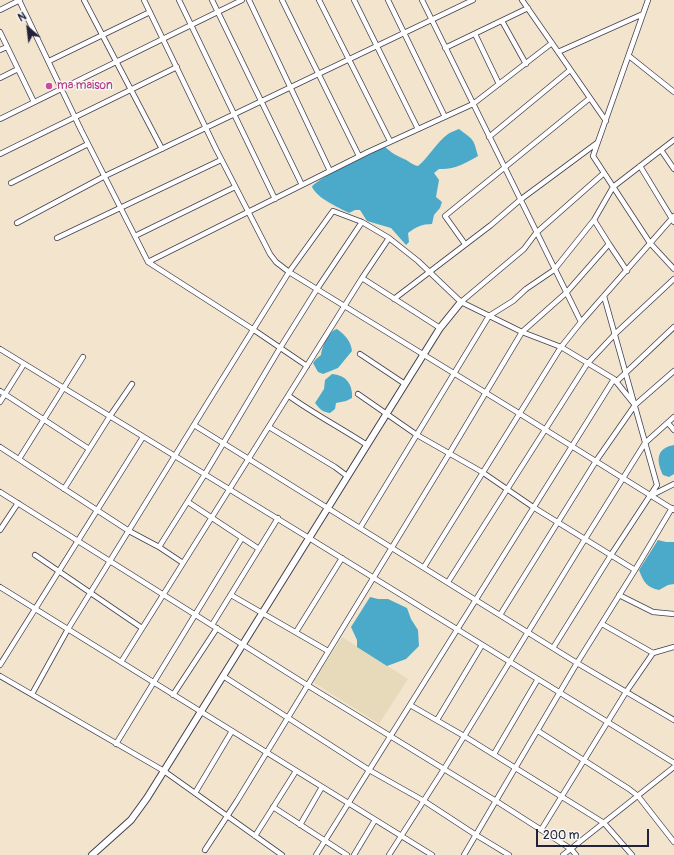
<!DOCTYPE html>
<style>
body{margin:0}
#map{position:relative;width:674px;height:855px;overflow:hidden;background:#f3e4cd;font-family:Pangolin,sans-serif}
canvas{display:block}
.north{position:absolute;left:8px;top:8px;width:40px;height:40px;-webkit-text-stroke:3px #f6f6f2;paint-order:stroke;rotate:332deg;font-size:11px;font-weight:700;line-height:16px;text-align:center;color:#22223b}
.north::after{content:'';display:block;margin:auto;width:14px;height:18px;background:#22223b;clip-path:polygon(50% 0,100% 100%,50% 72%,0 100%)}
.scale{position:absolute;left:536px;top:829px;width:113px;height:18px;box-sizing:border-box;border:2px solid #22223b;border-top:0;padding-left:5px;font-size:12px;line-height:14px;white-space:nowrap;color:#22223b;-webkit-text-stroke:3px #f6f6f2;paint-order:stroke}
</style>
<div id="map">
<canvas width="674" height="855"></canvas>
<div class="north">N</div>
<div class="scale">200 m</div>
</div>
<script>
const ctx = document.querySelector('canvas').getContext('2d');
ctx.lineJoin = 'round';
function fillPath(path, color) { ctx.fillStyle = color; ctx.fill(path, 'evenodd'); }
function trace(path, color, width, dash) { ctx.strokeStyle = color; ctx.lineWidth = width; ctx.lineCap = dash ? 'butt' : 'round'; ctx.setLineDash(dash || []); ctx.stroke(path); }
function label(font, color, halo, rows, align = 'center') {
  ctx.font = font + ' Pangolin,sans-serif'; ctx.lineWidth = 3; ctx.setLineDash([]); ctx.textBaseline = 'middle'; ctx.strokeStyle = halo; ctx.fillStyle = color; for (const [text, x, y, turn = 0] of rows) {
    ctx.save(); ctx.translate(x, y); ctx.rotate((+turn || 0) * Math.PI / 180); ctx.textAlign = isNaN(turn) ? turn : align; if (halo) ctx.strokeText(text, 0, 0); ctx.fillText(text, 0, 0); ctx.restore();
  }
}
const built = new Path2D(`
 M342 637 408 679 379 724 313 682Z`);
const water = new Path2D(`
 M459 129C474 141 473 137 478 156 466 163 454 170 439 169L434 173 439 180 436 197 442 202 440 208 434 215 432 224C422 224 416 227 408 233L409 242 406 245 391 228 367 221 360 210H355L349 213C338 207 318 199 312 187 317 178 372 152 385 147 392 153 395 155 404 159 409 161 412 165 418 166 429 157 436 143 448 134 451 132 456 130 459 129Z
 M337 329C345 335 351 341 352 351L338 368 323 374 318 372 313 363 316 359 321 355C322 346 329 331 337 329Z
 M332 374C346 375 353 384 352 398L346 401 336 403 335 409 330 413C322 412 320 409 315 403L324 389 325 380Z
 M674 445V474L669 477 663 475C656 461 656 448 674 445Z
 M658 540 666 542H674V584L668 585 659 590C647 588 643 581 639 570Z
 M370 597 378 599H388L407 608 411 619 418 630 419 646 406 659 387 666 357 647V640L351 627Z`);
const street = new Path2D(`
 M19 0 81 130 148 262 254 330 307 366
 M84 0 162 149
 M144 0 216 149 270 254 276 262 289 272 517 412 674 510
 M179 0 275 199
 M212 0 302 185
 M249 0 330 171
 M282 0 359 156
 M319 0 390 141
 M354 0 418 129
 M388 0 445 117
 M422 0 581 322
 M522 0 606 121
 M648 0 593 156 650 243 674 269
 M0 10 20 0
 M502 21 526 64
 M0 32 34 102
 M475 34 499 84
 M445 48 528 8
 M0 50 7 47
 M558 52 643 14
 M629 56 674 92
 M49 61 150 12
 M0 78 18 69
 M0 119 242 0
 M489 137 570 70
 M661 150 674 169
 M0 154 177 67
 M640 166 674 222
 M11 183 88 144
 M17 223 105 176 473 0
 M135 236 235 187
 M57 238 221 160
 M465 244 445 216 590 98
 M609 244 627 271
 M148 262 368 152 473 104 552 43
 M362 278 440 328
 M394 299 491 225 520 200 597 143
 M461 302 524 249 536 233 604 173
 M0 349 309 538 674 763
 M360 354 405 384
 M616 382 674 327
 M0 391 89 449
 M358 394 417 435 482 472 533 507 635 570
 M289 396C314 414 341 428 367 445
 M0 402 24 364
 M668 423 674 430
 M194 425 577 663 674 720
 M269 427 335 467 347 476
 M0 447 129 531 159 547 183 563
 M19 459 83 357
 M64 489 110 416 132 384
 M0 492 307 685 496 801 571 849 576 855
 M652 495 674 484
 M188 502 259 549
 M360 528 489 316 513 301 526 289 554 270 594 220
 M0 530 18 503
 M159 547 205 474 280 348 317 289 362 222
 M35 555 142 628
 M424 567 561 347 581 322 674 216
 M448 582 587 364 615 334 674 279
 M0 587 432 855
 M231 595 328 651
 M619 595 653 612 674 614
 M500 615 596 461 635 405 674 371
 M602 624 653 653
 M212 625 278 518
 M296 632 342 558
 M553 648 611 555 657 485 604 296
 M121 662 362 278 389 238
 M0 665 143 437
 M0 676 164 771 282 855
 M223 676 369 770 424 801 476 835 509 855
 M32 694 68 629 213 394 289 272 333 211 362 222 389 238 418 261 461 302 522 332 561 347 614 379 635 405
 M173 695 217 628
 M410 705 464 736 604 823 632 855
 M437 720 482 645
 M538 731 629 789 638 796 674 842
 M116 744 242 538
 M494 754 538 679
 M195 793 232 731
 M273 807 347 855
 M300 825 322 787
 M541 830 626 692 653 653 674 647
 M255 836 296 771
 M205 850 237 801 449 454 522 332 566 293 609 244 594 220 613 187 674 140
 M316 855 614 379
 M354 855 375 820
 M389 855 444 769 585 539 645 443 674 417
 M464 855 577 663 635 570 672 508
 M563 855 674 767`);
const secondary = new Path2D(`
 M92 855 131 820 147 798 440 328 461 302`);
const markers = [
 [49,86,4,"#d1479c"]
];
const hotelNames = [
 ["ma maison",57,86]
];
fillPath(built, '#e7daba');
fillPath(water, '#4ba9c9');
trace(street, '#413f51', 6);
trace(secondary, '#413f51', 8);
trace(street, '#fff', 4.5);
trace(secondary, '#fff', 6);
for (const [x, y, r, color] of markers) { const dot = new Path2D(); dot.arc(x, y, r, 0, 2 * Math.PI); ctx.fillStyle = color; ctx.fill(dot); trace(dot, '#f6f6f2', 1.5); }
label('12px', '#b23c85', '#f6f6f2', hotelNames, 'left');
</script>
